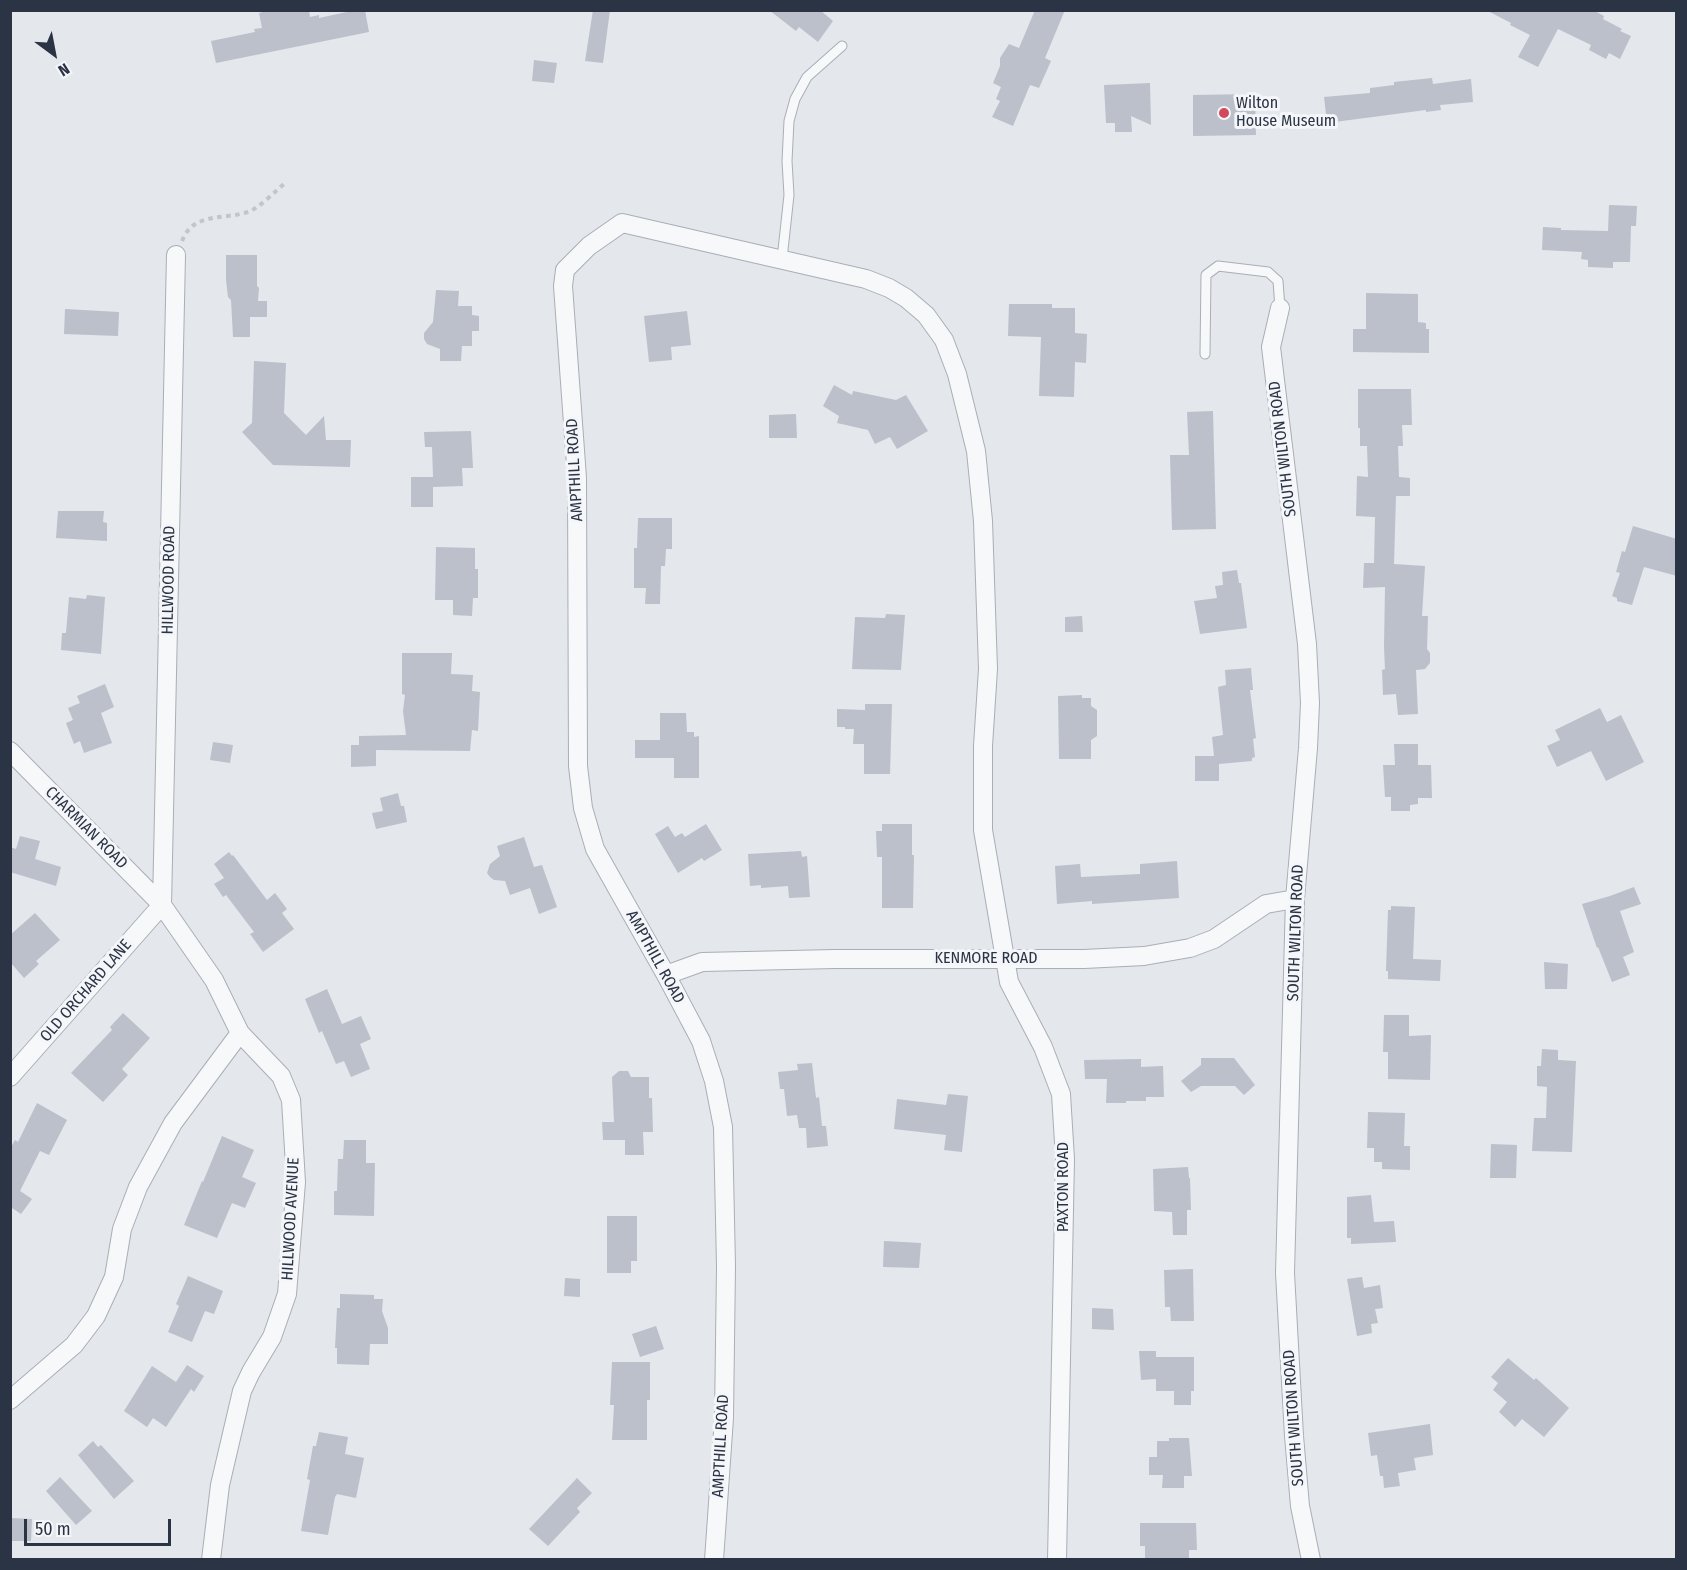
<!DOCTYPE html>
<style>
body{margin:0}
#map{position:relative;width:1687px;height:1570px;overflow:hidden;background:#e4e7ec;font-family:"Fira Sans Condensed",sans-serif}
canvas{display:block}
.frame{position:absolute;inset:0;border:12px solid #2b3445;pointer-events:none}
.north{position:absolute;left:24px;top:24px;width:60px;height:60px;-webkit-text-stroke:4px #f4f6f9;paint-order:stroke;rotate:148deg;font-size:16px;font-weight:700;line-height:24px;text-align:center;color:#2b3445}
.north::after{content:'';display:block;margin:auto;width:21px;height:27px;background:#2b3445;clip-path:polygon(50% 0,100% 100%,50% 72%,0 100%)}
.scale{position:absolute;left:24px;top:1519px;width:147px;height:27px;box-sizing:border-box;border:3px solid #2b3445;border-top:0;padding-left:8px;font-size:18px;line-height:21px;white-space:nowrap;color:#2b3445;-webkit-text-stroke:4px #f4f6f9;paint-order:stroke}
</style>
<div id="map">
<canvas width="1687" height="1570"></canvas>
<div class="frame"></div>
<div class="north">N</div>
<div class="scale">50 m</div>
</div>
<script>
const ctx = document.querySelector('canvas').getContext('2d');
ctx.lineJoin = 'round';
function fillPath(path, color) { ctx.fillStyle = color; ctx.fill(path, 'evenodd'); }
function trace(path, color, width, dash) { ctx.strokeStyle = color; ctx.lineWidth = width; ctx.lineCap = dash ? 'butt' : 'round'; ctx.setLineDash(dash || []); ctx.stroke(path); }
function label(font, color, halo, rows, align = 'center') {
  ctx.font = font + ' "Fira Sans Condensed",sans-serif'; ctx.lineWidth = 6; ctx.setLineDash([]); ctx.textBaseline = 'middle'; ctx.strokeStyle = halo; ctx.fillStyle = color; for (const [text, x, y, turn = 0] of rows) {
    ctx.save(); ctx.translate(x, y); ctx.rotate((+turn || 0) * Math.PI / 180); ctx.textAlign = isNaN(turn) ? turn : align; if (halo) ctx.strokeText(text, 0, 0); ctx.fillText(text, 0, 0); ctx.restore();
  }
}
const building = new Path2D(`
 M271 10H309L310 17 319 15V18L356 10H365L369 32 216 63 211 41 255 32 254 29 262 28 259 13Z
 M593 10H610L603 63 585 61Z
 M769 10H820L833 21 818 42 799 27 796 31Z
 M1035 10H1065L1045 58 1051 61 1039 88 1030 85 1013 126 992 117 1000 101 996 99 1001 87 993 83 1000 66V58L1009 44 1019 48Z
 M1486 10H1593L1604 16 1603 19 1622 29 1620 31 1631 36 1620 59 1609 53 1606 59 1589 50 1591 45 1558 29 1538 67 1518 57 1530 35 1510 25 1511 23Z
 M534 60 557 63 554 83 532 81Z
 M1432 78 1433 84 1471 79 1473 102 1440 105 1441 110 1426 112V110L1327 123 1324 97 1370 93V88L1394 85V82Z
 M1150 83 1151 125 1131 116 1132 132H1115V123H1106L1104 85Z
 M1255 94 1256 135 1193 136V95Z
 M1609 205 1637 206 1636 226H1631L1630 262H1613V268L1588 267V260L1581 259 1582 252 1542 250 1543 227 1561 228V230L1608 231Z
 M226 255H257V286L259 288 258 301H267V317H250V337H233L231 300 228 297 226 280Z
 M436 290 459 291 458 306H472V315L479 316V331H472V346H462L461 361H440V349L427 344 424 339V333L433 322Z
 M1366 293 1418 294V322L1426 323V329H1429V353L1353 352V329H1366Z
 M1009 304H1052V308H1075V333L1087 334 1086 363 1075 362 1074 397 1039 396 1041 337 1008 336Z
 M65 309 119 312 118 336 64 334Z
 M687 311 691 345 671 347 672 360 649 362 644 316Z
 M254 361 286 363 284 413 306 435 324 416 326 440H351L350 467 273 465 242 432 252 423Z
 M834 385 852 395 853 391 896 400 906 395 928 431 897 449 890 437 875 444 868 430 837 423 839 416 823 406Z
 M1358 389H1411L1412 425H1402L1403 446H1398L1399 477 1410 478V496H1396L1394 564 1425 566 1422 616H1428L1427 649 1430 653V663L1425 669 1416 670 1418 714 1398 715 1396 694 1383 695 1382 670 1385 669 1384 647 1385 587 1363 588 1364 563H1374L1375 517 1356 516 1357 476 1368 477 1367 446H1360V428H1358Z
 M1213 411 1216 529 1172 530 1170 455H1189L1187 412Z
 M796 414 797 438H769V415Z
 M471 431 473 468H462L463 486 433 487V507H411V477H433L432 447H425L424 432Z
 M58 511H104L103 522 107 523V541L56 538Z
 M638 518H672V549H666L665 566H661L660 604H645L646 588H634V548H637Z
 M1633 526 1677 539V576L1644 567 1632 605 1617 601V598L1612 596 1620 573 1616 572 1622 551 1625 552Z
 M436 547 475 548V569H478V598H473L472 616 453 615V600H435Z
 M1237 570 1239 583H1241L1247 628 1200 634 1194 601 1217 598 1215 586 1223 585 1222 572Z
 M87 595 105 597 101 654 61 650 62 633H66L69 597 86 599Z
 M886 614 905 615 901 670 852 669 855 617 885 618Z
 M1082 616 1083 632H1065V617Z
 M402 653H452L451 674 473 675 472 691 480 692 478 731 472 730 470 751 376 750V766L351 767V745H359V736L406 735 403 711 405 695 402 694Z
 M1251 668 1253 690H1250L1256 738 1253 739 1255 757 1252 758V761L1219 764V781H1195V756H1214L1212 737 1223 735 1218 687 1226 685 1225 670Z
 M105 684 114 707 101 713 112 743 84 753 80 741 74 744 66 723 73 720 68 708 80 703 77 696Z
 M1082 695V698H1091V706L1097 710V736L1091 740V759H1059L1058 696Z
 M865 704H892L890 774H864V744H853L854 729H845V727H837V709L865 710Z
 M1600 708 1607 722 1621 715 1644 762 1606 781 1591 751 1557 767 1547 746 1560 740 1555 730Z
 M660 713H686L687 732H694V737L699 736V778H674V758H635V740H660Z
 M213 742 233 745 230 763 210 760Z
 M1394 744H1418V765H1431L1432 798H1418V804L1410 805V811H1391V797H1385L1383 765H1395Z
 M398 793 401 806H404L407 822 376 829 372 813 383 811 380 798Z
 M706 824 722 850 704 861 702 858 678 873 655 834 668 826 675 837 682 833 685 837Z
 M882 824H912V855H914L913 908H882V857H877L876 831H882Z
 M20 836 40 841 35 859 61 867 56 886 10 872V847L16 849Z
 M524 837 534 867 542 865 557 907 539 914 530 888 510 895 505 881 494 880 490 877 487 873 490 864 500 856 497 846Z
 M801 851 802 857 807 856 810 897 789 898 788 886 761 888V885L750 886 748 854Z
 M229 852 232 856 233 855 267 900 275 893 287 909 282 913 294 929 263 952 250 934 254 932 226 895 223 897 214 884 224 878 214 864Z
 M1177 861 1179 898 1092 904V901L1057 904 1055 866 1080 864 1081 877 1140 874V864Z
 M1634 887 1641 904 1620 911 1634 952 1623 957 1630 975 1612 982 1598 947 1597 948 1582 904 1610 896Z
 M1391 906 1415 907 1413 959 1441 960 1440 981 1388 979V971H1386L1388 910H1391Z
 M35 913 60 940 36 961 39 964 24 978 10 962V935Z
 M1544 962 1568 964 1567 989H1545Z
 M327 989 342 1024 361 1016 371 1039 360 1044 370 1069 351 1077 344 1061 336 1064 322 1031 319 1033 305 999Z
 M123 1013 150 1038 122 1069 128 1075 103 1102 71 1073 112 1030 110 1027Z
 M1384 1015H1409V1036L1431 1035 1430 1080 1388 1079V1052H1383Z
 M1542 1049 1558 1050V1060L1576 1061 1572 1152 1532 1151 1534 1118H1546L1547 1087 1537 1086V1066H1541Z
 M1201 1058H1234L1255 1085 1244 1095 1235 1086H1201L1191 1092 1181 1081 1201 1065Z
 M1141 1059V1067L1163 1066 1164 1097H1146V1101H1126V1103H1106L1107 1079H1085L1084 1060Z
 M812 1063 816 1098 819 1097 822 1126H826L828 1146 807 1148 806 1128H799L797 1115 787 1116 784 1089H780L778 1072 798 1070 797 1064Z
 M619 1071H628L631 1077H649V1098H652L653 1132H643L644 1155H625V1140H603L602 1122H614L612 1077Z
 M948 1094 968 1096 962 1152 944 1150 946 1135 894 1129 897 1099 946 1105Z
 M37 1103 67 1120 49 1155 40 1151 20 1191 32 1199 21 1214 12 1208 10 1211V1149L15 1140 18 1142Z
 M1368 1112 1405 1113 1404 1146H1410V1170L1382 1169V1162H1374V1148H1367Z
 M222 1136 254 1150 242 1177 256 1183 245 1208 232 1203 217 1238 184 1225 202 1181 203 1182Z
 M344 1140H366V1163H375L374 1216 334 1215V1191H337L338 1159H343Z
 M1491 1144 1517 1145 1516 1178H1490Z
 M1188 1167 1189 1178H1190L1191 1210H1187V1235H1173L1172 1212 1154 1211 1153 1169Z
 M1371 1195 1374 1222 1394 1221 1396 1242 1351 1244V1238H1347V1197Z
 M607 1216H637V1261H631V1273H607Z
 M884 1241 921 1243 919 1268 883 1267Z
 M1193 1269 1194 1321H1171L1170 1307H1165L1164 1270Z
 M188 1276 223 1291 214 1314 205 1311 192 1342 168 1332 179 1306 176 1304Z
 M1362 1277 1364 1288 1380 1285 1383 1308 1375 1309 1378 1323 1371 1324 1372 1333 1357 1336 1347 1279Z
 M565 1278 580 1279V1297L564 1296Z
 M340 1294 374 1295V1299H383L382 1311 388 1328V1344H370L369 1365 337 1364V1348H335L337 1308H340Z
 M1092 1308 1113 1309 1114 1330 1092 1329Z
 M656 1326 664 1349 640 1357 632 1334Z
 M1139 1351H1156V1357H1194V1391H1191V1405H1174V1391H1156V1379L1141 1380Z
 M1508 1358 1534 1380 1536 1378 1569 1408 1544 1437 1522 1419 1515 1427 1499 1412 1507 1402 1493 1390 1498 1383 1491 1377Z
 M612 1362H650V1400H647V1440H612L614 1405H610Z
 M187 1365 204 1376 194 1392 191 1389 166 1427 153 1418 147 1427 124 1411 152 1366 176 1382Z
 M1430 1424 1433 1455 1414 1458 1416 1470 1398 1473 1400 1486 1384 1488 1383 1476H1380L1377 1455 1371 1456 1368 1433Z
 M319 1432 348 1437 345 1454 364 1458 356 1498 337 1494 335 1497 328 1535 301 1531 310 1480 307 1479 313 1446H316Z
 M1169 1438H1189L1192 1476H1184V1488H1162L1163 1475H1149V1457H1157V1441H1169Z
 M93 1441 98 1447 101 1445 134 1481 114 1499 78 1455Z
 M60 1477 92 1511 76 1525 46 1491Z
 M577 1478 592 1493 577 1508 580 1512 548 1546 529 1529Z
 M10 1518 32 1519 31 1541H10Z
 M1140 1523H1196L1197 1550H1189V1560H1145V1546H1140Z`);
const path = new Path2D(`
 M182 241C193 212 223 220 248 212 258 209 277 190 286 182`);
const service = new Path2D(`
 M782 259 789 195 787 161 789 121 795 99 807 77 842 46
 M1205 354 1206 275 1218 266 1268 272 1278 281 1280 308`);
const minor = new Path2D(`
 M1280 308 1271 347 1307 644 1310 703 1308 748 1295 899 1285 1273 1294 1436 1300 1506 1311 1560
 M10 751 162 905 214 980 240 1033 281 1076 291 1100 296 1182 287 1294 272 1337 251 1372 242 1391 220 1485 211 1560
 M162 905 176 255
 M666 975 702 962 835 959H1084L1144 956 1190 948 1214 939 1266 904 1295 899
 M10 1077 162 905
 M10 1400 74 1345 96 1316 114 1277 122 1229 138 1187 173 1123 240 1033
 M714 1560 724 1418 726 1266 723 1127 714 1081 701 1041 666 975 595 849 583 808 578 766 577 478 563 286 565 270 589 246 622 223 866 279 889 288 906 298 926 315 944 340 957 374 976 451 983 521 988 669 983 746V830L1009 982 1043 1047 1061 1094 1065 1159 1057 1560`);
const markers = [
 [1224,113,6,"#d1495b"]
];
const poiNames = [
 ["Wilton",1236,104],
 ["House Museum",1236,122]
];
const streetNames = [
 ["SOUTH WILTON ROAD",1283,449,-97],
 ["AMPTHILL ROAD",575,470,-93],
 ["HILLWOOD ROAD",169,580,-89],
 ["CHARMIAN ROAD",86,828,45],
 ["SOUTH WILTON ROAD",1296,933,-88],
 ["AMPTHILL ROAD",655,957,61],
 ["KENMORE ROAD",986,959],
 ["OLD ORCHARD LANE",86,991,-49],
 ["PAXTON ROAD",1064,1187,-90],
 ["HILLWOOD AVENUE",291,1219,-87],
 ["SOUTH WILTON ROAD",1294,1418,-94],
 ["AMPTHILL ROAD",721,1446,-87]
];
fillPath(building, '#bbc0ca');
trace(service, '#a9aeb7', 11);
trace(minor, '#a9aeb7', 20);
trace(path, '#c2c5cb', 4, [4.5, 4.5]);
trace(service, '#f7f8fa', 9);
trace(minor, '#f7f8fa', 18);
for (const [x, y, r, color] of markers) { const dot = new Path2D(); dot.arc(x, y, r, 0, 2 * Math.PI); ctx.fillStyle = color; ctx.fill(dot); trace(dot, '#f4f6f9', 2); }
label('16px', '#2b3445', '#f4f6f9', poiNames, 'left');
label('16px', '#2b3445', '#f4f6f9', streetNames);
</script>
